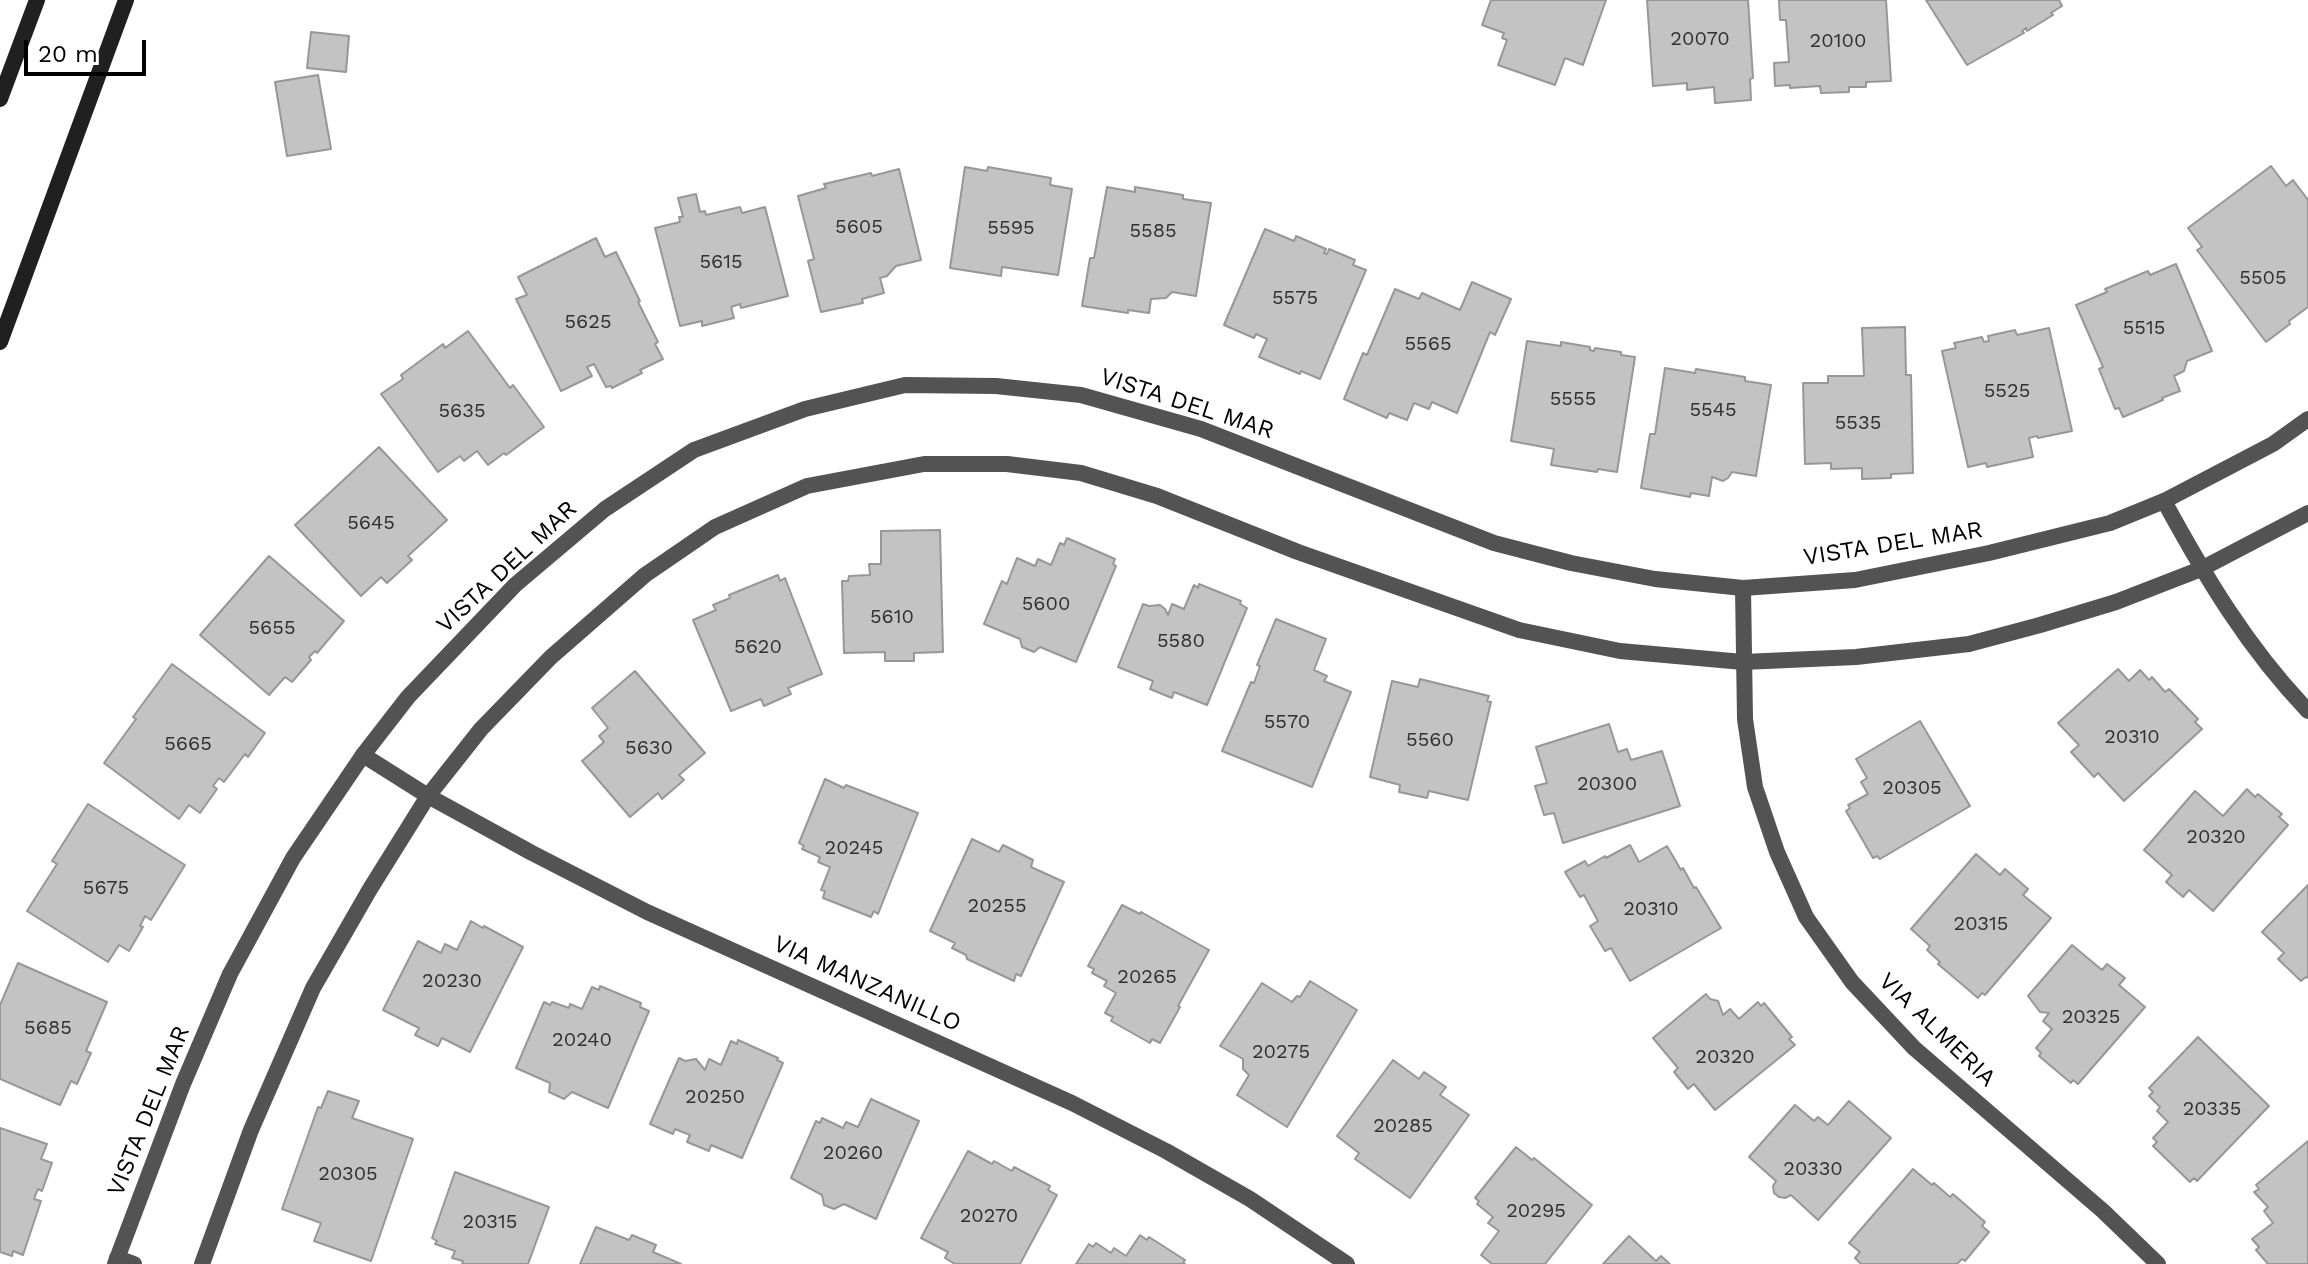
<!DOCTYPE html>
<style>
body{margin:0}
#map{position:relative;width:2308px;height:1264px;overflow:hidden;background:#fff;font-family:"Work Sans",sans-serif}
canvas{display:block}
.scale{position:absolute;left:24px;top:40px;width:122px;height:36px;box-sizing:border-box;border:4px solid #000;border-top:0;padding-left:10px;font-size:24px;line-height:28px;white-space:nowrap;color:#000;-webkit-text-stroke:6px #fff;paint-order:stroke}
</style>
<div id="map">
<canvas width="2308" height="1264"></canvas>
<div class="scale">20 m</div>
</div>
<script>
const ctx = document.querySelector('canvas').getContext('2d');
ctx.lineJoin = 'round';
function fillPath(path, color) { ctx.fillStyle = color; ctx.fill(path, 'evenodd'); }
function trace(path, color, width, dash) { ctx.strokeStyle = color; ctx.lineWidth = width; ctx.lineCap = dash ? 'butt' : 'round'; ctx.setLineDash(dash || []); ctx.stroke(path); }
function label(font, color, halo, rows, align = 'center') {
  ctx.font = font + ' "Work Sans",sans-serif'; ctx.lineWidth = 6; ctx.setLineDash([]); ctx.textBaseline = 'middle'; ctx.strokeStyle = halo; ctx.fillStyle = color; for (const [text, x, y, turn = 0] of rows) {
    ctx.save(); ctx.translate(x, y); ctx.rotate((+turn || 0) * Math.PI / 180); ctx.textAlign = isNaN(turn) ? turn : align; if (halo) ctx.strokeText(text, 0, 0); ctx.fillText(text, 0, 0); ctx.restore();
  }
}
const building = new Path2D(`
 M1491 0H1606L1583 65 1565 58 1555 85 1498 65 1507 40 1502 38 1504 33 1482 25Z
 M1647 0H1748L1753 78 1750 79 1751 100 1715 103 1714 87 1687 90V83L1653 86Z
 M1779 0H1886L1891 81 1866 82V87H1849V92L1821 93 1820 86 1790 88V85L1775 86 1774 63 1789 62 1786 20H1780Z
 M1926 0H2059L2062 6 2051 13 2053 15 2027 31 2026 28 2022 31 2024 33 1967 65Z
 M311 32 349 36 346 72 307 68Z
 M318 75 331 149 287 156 275 82Z
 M2271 166 2286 186 2293 180 2308 200V307L2289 321 2290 324 2266 342 2197 250 2202 247 2188 228Z
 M965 167 987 171 988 167 1051 178 1050 185 1072 189 1058 275 1002 267 1001 276 950 268Z
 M899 169 921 260 896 266 887 276 880 278 884 293 862 299 863 303 821 312 808 261 814 259 798 196 826 188 824 184 871 173 872 176Z
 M1107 187 1135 192V187L1183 195V199L1211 203 1196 296 1172 292 1166 298 1151 299 1149 313 1128 310V313L1082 306 1090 258H1094Z
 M696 194 700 212 705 211 706 215 740 207 742 213 765 207 788 296 741 308 740 304 731 307 734 318 702 326V321L680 326 655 228 680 222 679 217H683L678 198Z
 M1265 229 1294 241 1296 236 1326 249 1324 253 1327 254 1329 249 1355 260 1353 265 1366 270 1320 379 1301 371 1300 374 1259 357 1267 339 1256 334 1254 338 1224 325Z
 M596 238 605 257 616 252 640 301 638 302 658 342 655 344 663 359 640 370 642 373 612 388 611 386 606 387 594 364 587 367 592 376 561 391 516 299 527 295 518 277Z
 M2176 264 2212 351 2187 361 2184 371 2174 376 2180 391 2162 398 2163 400 2123 417 2119 408 2115 409 2099 369 2103 367 2076 305 2107 292 2105 289 2148 271 2150 275Z
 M1472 282 1511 299 1495 335 1490 332 1457 413 1432 402 1429 409 1414 403 1407 420 1389 413 1387 418 1344 399 1363 353 1367 355 1395 289 1419 299 1422 293 1460 310Z
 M1905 327 1906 375H1911L1913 473 1891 474V478L1862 479V468L1831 469V463L1805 464 1803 383H1828V376H1864L1862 328Z
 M2049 328 2072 431 2038 438 2037 436 2029 438 2033 457 1987 467 1986 463 1968 467 1942 351 1956 348 1954 343 1982 337 1984 342 1989 341 1988 336 2015 330 2017 335Z
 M468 331 510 388 513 385 544 427 506 455 504 453 488 465 477 451 464 461 460 456 438 472 381 394 403 379 401 375 443 344 445 348Z
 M1527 341 1561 346V342L1590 347V350L1594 351 1595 348 1621 352V355L1635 357 1617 472 1598 469 1597 472 1551 465 1554 449 1511 441Z
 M1665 368 1695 373 1696 369 1745 377V381L1771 385 1756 476 1732 472 1728 478 1723 481 1712 477 1709 496 1691 493 1690 497 1641 488 1650 434H1655Z
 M379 447 447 520 408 556 412 560 387 583 381 577 361 596 295 525Z
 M940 530 943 652 914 653V661H885V652L844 653 842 581H848L849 576 870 575 869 564H881V531Z
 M1067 538 1115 559 1113 564 1116 566 1076 662 1040 647 1034 652 1022 647 1020 639 984 624 1002 581 1007 584 1017 558 1035 566 1038 559 1051 565 1060 543 1064 545Z
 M269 556 344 621 317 653 315 651 309 657 311 660 292 682 285 677 269 695 200 635Z
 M778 575 780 581 785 578 822 674 788 688 791 694 764 706 761 699 731 711 693 620 716 610 713 605 730 598 729 595Z
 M1199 584 1241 601 1240 604 1247 608 1207 705 1174 692 1172 698 1150 689 1153 681 1118 667 1143 604 1149 606 1160 605 1165 609 1168 615 1172 604 1184 609 1194 585 1198 588Z
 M1276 619 1326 639 1314 670 1327 676 1324 681 1351 692 1312 787 1222 751 1251 682 1254 683 1260 666 1257 665Z
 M172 664 265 733 248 757 245 754 224 782 219 778 213 786 217 789 200 813 189 805 179 819 104 763 136 719 133 717Z
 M2118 669 2129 681 2140 670 2149 680 2152 677 2165 692 2169 689 2198 719 2195 722 2202 729 2124 801 2098 773 2094 777 2071 752 2079 745 2058 723Z
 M635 671 705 753 679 775 684 780 662 799 658 793 630 817 582 761 604 742 599 736 608 728 592 708Z
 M1420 679 1489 696 1487 701 1491 702 1468 800 1429 791 1427 798 1399 792 1400 785 1370 777 1392 681 1418 687Z
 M1920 721 1970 806 1880 859 1877 856 1873 858 1846 811 1850 808 1848 805 1868 794 1861 782 1867 778 1856 759Z
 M1609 724 1618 752 1627 749 1631 760 1662 751 1680 806 1563 843 1554 813 1544 815 1535 786 1547 783 1536 747Z
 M825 779 844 788 846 785 918 813 878 914 874 911 871 917 823 898 825 891 821 890 830 867 818 862 820 857 802 849 804 846 799 843Z
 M2247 789 2255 797 2258 794 2282 814 2279 817 2288 825 2213 911 2189 890 2183 897 2166 882 2172 875 2144 850 2195 791 2223 816Z
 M88 804 185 865 151 920 145 916 140 926 143 927 129 951 119 945 108 962 27 911 57 864 52 861Z
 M972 839 999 852 1003 845 1033 860 1031 867 1064 882 1021 976 1016 974 1014 981 967 959 966 955 952 948 955 943 930 931Z
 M1630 845 1639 862 1667 846 1681 870 1683 868 1694 888 1696 887 1721 928 1630 981 1611 948 1605 951 1590 926 1598 921 1584 895 1580 897 1565 872 1585 861 1588 866 1605 856 1606 858Z
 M1976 854 2000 875 2005 869 2028 889 2023 895 2051 918 1985 995 1982 993 1978 998 1938 964 1940 962 1927 950 1930 946 1911 929Z
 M2308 885V978L2306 977 2301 981 2278 959 2284 953 2262 932Z
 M1122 905 1140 914 1141 912 1209 950 1178 1006 1180 1007 1160 1043 1152 1039 1150 1043 1111 1021 1113 1017 1105 1013 1116 993 1104 986 1107 981 1092 973 1094 969 1088 966Z
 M471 921 483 928 484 926 523 947 470 1052 442 1038 438 1046 415 1035 419 1028 383 1010 418 941 441 953 445 944 457 950Z
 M2072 945 2102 970 2107 964 2125 978 2119 985 2145 1007 2078 1084 2073 1080 2071 1083 2039 1056 2041 1053 2036 1048 2052 1029 2043 1021 2049 1013 2040 1012 2028 996Z
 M18 963 107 1002 86 1051 91 1053 77 1084 71 1081 60 1105 0 1079V1005Z
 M1310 981 1357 1010 1287 1127 1237 1095 1249 1075 1243 1069V1059L1220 1046 1262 983 1292 1002 1297 996 1300 997Z
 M600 986 641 1003 640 1007 649 1011 608 1108 572 1092 564 1099 549 1092 550 1083 516 1068 544 1002 550 1005 552 1002 569 1008 570 1004 582 1009 592 987 599 990Z
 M1706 994 1710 999 1718 1001 1723 1015 1730 1009 1739 1019 1758 1002 1761 1006 1764 1003 1792 1037 1789 1039 1795 1045 1715 1110 1694 1084 1688 1089 1674 1072 1678 1068 1653 1038Z
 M2198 1037 2269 1106 2197 1181 2194 1178 2190 1182 2153 1146 2157 1142 2153 1138 2168 1122 2157 1111 2160 1107 2149 1096 2153 1092 2149 1088Z
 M738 1040 778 1058 777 1060 783 1063 742 1158 711 1145 709 1151 687 1142 690 1135 675 1129 673 1134 650 1124 679 1058 685 1061 696 1059 705 1070 709 1059 721 1065 731 1041 737 1044Z
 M1393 1060 1419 1079 1424 1072 1446 1087 1440 1095 1469 1115 1410 1198 1355 1159 1359 1153 1337 1136Z
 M328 1091 359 1101 352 1118 413 1139 371 1261 314 1241 321 1223 282 1209 318 1107 321 1108Z
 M871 1099 919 1121 876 1219 844 1204 834 1209 824 1205 822 1195 791 1178 816 1121 820 1123 822 1118 843 1128 846 1122 858 1127Z
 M1849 1101 1891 1138 1818 1220 1791 1195 1785 1198 1779 1197 1774 1193 1773 1186 1776 1181 1749 1157 1795 1105 1814 1121 1818 1117 1828 1125Z
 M0 1128 47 1144 41 1159 52 1163 42 1191 38 1189 34 1199 41 1201 23 1255 13 1251 12 1256 0 1252Z
 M2308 1141V1264H2268L2256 1250 2259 1247 2252 1239 2273 1223 2264 1211 2268 1207 2254 1192 2259 1189 2256 1185Z
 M1516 1147 1532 1160 1534 1158 1592 1205 1545 1264H1492L1481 1255 1499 1231 1488 1223 1493 1217 1477 1204 1479 1201 1475 1198Z
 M968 1151 992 1164 994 1161 1012 1171 1014 1167 1050 1186 1048 1190 1057 1195 1020 1264H955L945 1258 948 1252 921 1238Z
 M1913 1169 1932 1185 1934 1183 1950 1197 1953 1194 1985 1222 1982 1226 1989 1232 1965 1261 1962 1259 1957 1264H1861L1855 1258 1860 1252 1849 1243Z
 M455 1172 549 1207 528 1264H462L463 1261 452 1258 455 1251 435 1244 437 1241 432 1238Z
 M596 1227 629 1240 632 1235 656 1245 653 1252 681 1264H580Z
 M1140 1235 1147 1240 1149 1237 1185 1260 1183 1263 1185 1264H1076L1089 1244 1093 1247 1096 1243 1111 1253 1114 1248 1126 1256Z
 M1629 1236 1656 1261 1661 1256 1670 1264H1603Z`);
const minor = new Path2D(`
 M2164 501C2206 578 2247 647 2308 711
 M1743 588 1745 719 1755 787 1777 852 1806 917 1852 982 1914 1048 2103 1211 2158 1264
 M363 755 428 796 532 853 647 912 1072 1103 1166 1151 1250 1199 1347 1264
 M117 1258 134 1264`);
const tertiary = new Path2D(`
 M115 1264 183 1084 230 974 293 858 363 755 408 697 515 585 605 509 694 450 805 409 905 385 996 386 1081 395 1201 429 1494 543 1571 563 1655 579 1743 588 1855 580 1989 553 2110 523 2164 501 2273 444 2308 419
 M202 1264 251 1130 313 988 370 889 428 796 481 729 551 657 645 575 715 527 807 486 924 464H1007L1081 473 1157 496 1298 552 1519 630 1620 651 1743 662 1856 657 1969 644 2040 625 2116 602 2201 569 2308 513`);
const secondary = new Path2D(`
 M0 99 37 0
 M0 342 126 0`);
const numberNames = [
 ["20070",1700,39],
 ["20100",1838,41],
 ["5605",859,227],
 ["5595",1011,228],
 ["5585",1153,231],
 ["5615",721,262],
 ["5505",2263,278],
 ["5575",1295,298],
 ["5625",588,322],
 ["5515",2144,328],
 ["5565",1428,344],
 ["5525",2007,391],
 ["5555",1573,399],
 ["5545",1713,410],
 ["5635",462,411],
 ["5535",1858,423],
 ["5645",371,523],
 ["5600",1046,604],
 ["5610",892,617],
 ["5655",272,628],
 ["5580",1181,641],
 ["5620",758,647],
 ["5570",1287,722],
 ["20310",2132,737],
 ["5560",1430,740],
 ["5665",188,744],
 ["5630",649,748],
 ["20300",1607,784],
 ["20305",1912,788],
 ["20320",2216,837],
 ["20245",854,848],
 ["5675",106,888],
 ["20255",997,906],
 ["20310",1651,909],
 ["20315",1981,924],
 ["20265",1147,977],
 ["20230",452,981],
 ["20325",2091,1017],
 ["5685",48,1028],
 ["20240",582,1040],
 ["20275",1281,1052],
 ["20320",1725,1057],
 ["20250",715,1097],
 ["20335",2212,1109],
 ["20285",1403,1126],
 ["20260",853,1153],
 ["20330",1813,1169],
 ["20305",348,1174],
 ["20295",1536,1211],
 ["20270",989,1216],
 ["20315",490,1222]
];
const streetNames = [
 ["VISTA DEL MAR",1187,404,18],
 ["VISTA DEL MAR",1893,544,-9],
 ["VISTA DEL MAR",507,567,-43],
 ["VIA MANZANILLO",867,984,24],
 ["VIA ALMERIA",1937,1030,44],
 ["VISTA DEL MAR",149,1111,-68]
];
fillPath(building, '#c3c3c3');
trace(building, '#979797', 2);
trace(minor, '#535353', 16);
trace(tertiary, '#535353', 16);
trace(secondary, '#202020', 16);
label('20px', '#313131', null, numberNames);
label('24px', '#000', '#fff', streetNames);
</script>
